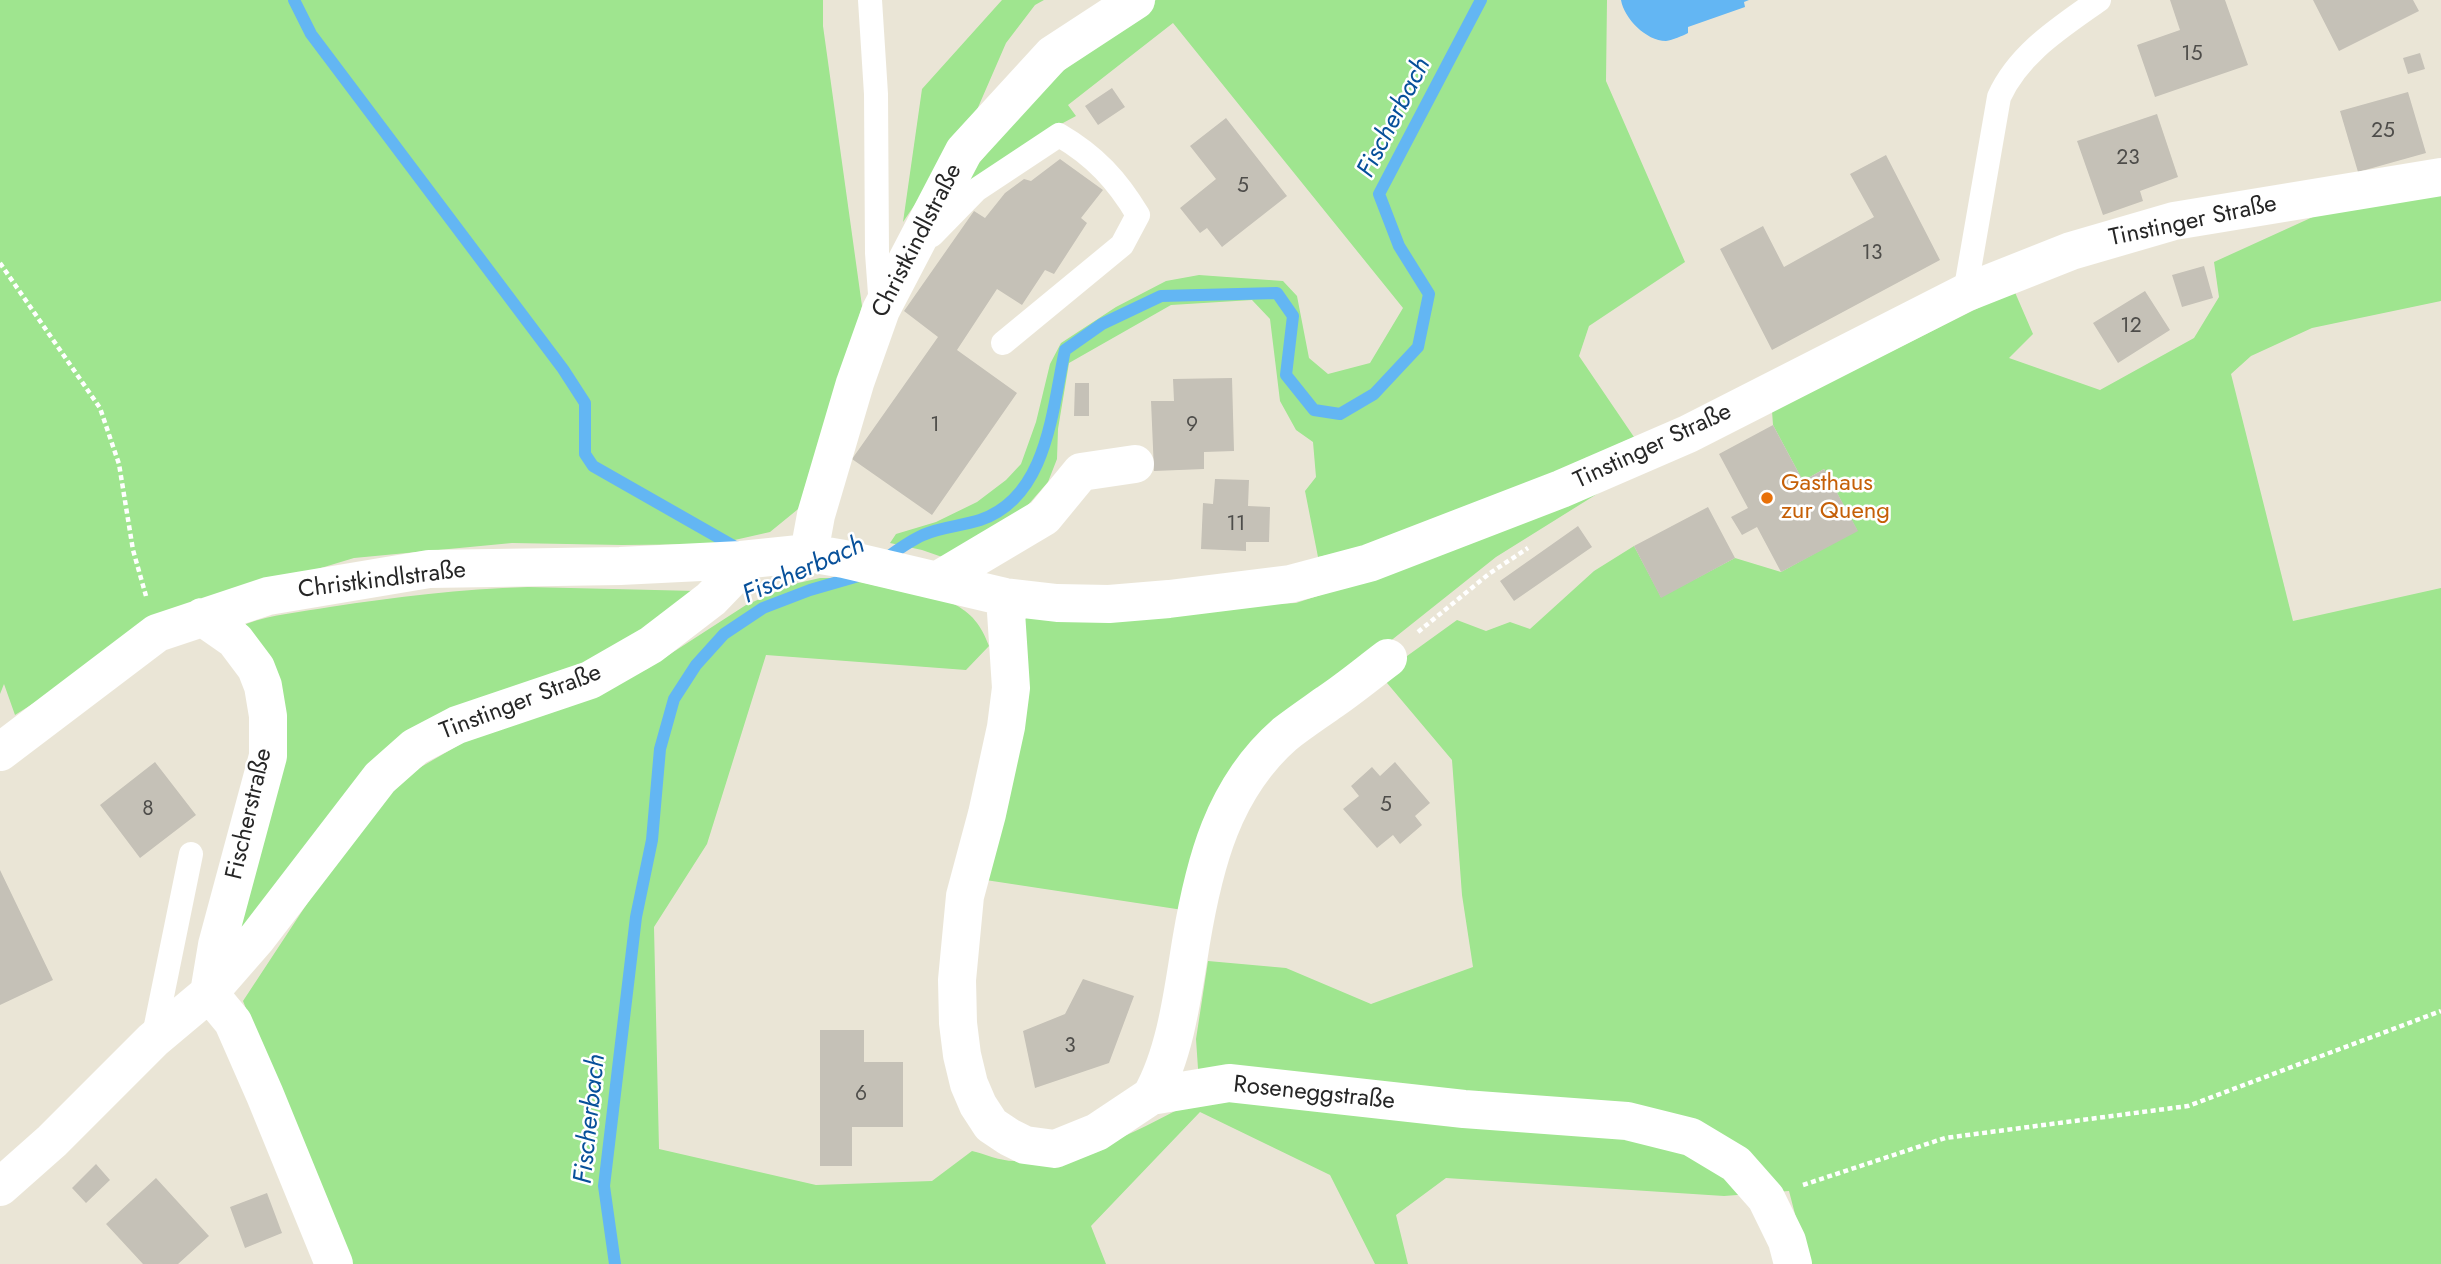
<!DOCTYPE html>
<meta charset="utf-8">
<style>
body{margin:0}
canvas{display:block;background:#eae5d6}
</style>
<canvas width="2441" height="1264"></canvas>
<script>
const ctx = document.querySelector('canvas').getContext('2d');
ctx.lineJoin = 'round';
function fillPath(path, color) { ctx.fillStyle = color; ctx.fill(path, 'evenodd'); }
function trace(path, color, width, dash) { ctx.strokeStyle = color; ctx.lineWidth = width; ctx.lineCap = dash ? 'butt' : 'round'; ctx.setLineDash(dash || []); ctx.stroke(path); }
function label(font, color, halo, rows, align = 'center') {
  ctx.font = font + ' Jost,sans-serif'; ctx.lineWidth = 5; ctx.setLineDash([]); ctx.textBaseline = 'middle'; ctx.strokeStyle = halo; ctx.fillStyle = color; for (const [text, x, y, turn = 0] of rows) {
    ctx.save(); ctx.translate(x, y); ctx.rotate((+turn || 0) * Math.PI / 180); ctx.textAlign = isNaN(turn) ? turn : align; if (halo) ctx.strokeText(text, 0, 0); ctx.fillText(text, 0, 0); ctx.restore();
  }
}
const green = new Path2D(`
 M0 0H823V26L862 306 808 501 770 532 717 544 622 545 512 543 354 558 301 574 53 691 15 715 4 684 0 694Z
 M1002 0H1044L1035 5 1006 43 973 119 903 222 922 89Z
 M1156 0H1607L1606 81 1685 262 1589 326 1579 356 1634 437 1403 540 1318 557 1305 491 1316 477 1313 442 1296 430 1280 401 1270 319 1252 300 1171 305 1069 363 1058 429 1057 459 1048 482 1021 513 945 558 922 550 890 543 896 534 936 522 977 502 1006 480 1021 464 1036 422 1050 364 1061 343 1116 307 1166 281 1199 275 1283 281 1297 296 1309 358 1328 374 1370 363 1403 308 1173 23 1068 105 1076 116 1035 138 952 200 963 182 1041 89 1115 28Z
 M2441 195V301L2312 328 2251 356 2231 374 2293 621 2441 588V1264H1808L1789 1191 1724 1196 1446 1178 1396 1215 1408 1264H1375L1330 1175 1200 1112 1091 1226 1106 1264H348L243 1001 343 849 377 806 414 771 464 742 647 669 746 605 794 584 820 578H843L952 603C972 613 981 625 989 646L966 670 766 655 707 844 654 927 659 1149 816 1185 932 1181 972 1151C985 1154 1000 1161 1014 1161 1081 1164 1142 1128 1200 1098L1196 1039 1208 961 1286 968 1371 1004 1473 967 1462 895 1452 760 1387 683 1389 669 1457 620 1486 631 1510 622 1530 629 1594 571 1634 546 1661 597 1735 558 1781 572 1857 530 1824 469 1803 481 1773 425 1772 411 2014 290 2033 334 2009 358 2100 390 2194 338 2219 297 2214 262 2315 216Z
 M1629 474 1496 557 1266 740 1183 910 979 879 1020 622 1031 615 1296 603 1379 576Z
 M528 587 697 591 645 634 587 662 432 719 233 947 272 785 246 631V624C273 614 302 612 330 607 396 597 461 589 528 587Z`);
const water = new Path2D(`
 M1621 0H1749L1744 2 1745 7 1688 27V33C1682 36 1673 40 1666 41 1646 41 1624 18 1621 0Z`);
const stream = new Path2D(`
 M294 0 311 34 563 369 585 403V454L593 466 737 548
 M882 561C895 552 909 541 923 535 940 527 962 526 980 520 1048 497 1052 409 1065 350L1102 324 1161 296 1277 293 1293 316 1286 375 1314 410 1340 414 1374 394 1418 347 1429 294 1399 246 1379 194 1481 0
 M615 1264 604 1186 636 917 652 840 660 749 674 699 696 665 724 634 763 608 810 590 862 575`);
const building = new Path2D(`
 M2170 0H2225L2248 65 2155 97 2137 45 2180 30Z
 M2313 0H2413L2419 11 2339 51Z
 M2420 53 2425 69 2408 74 2403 58Z
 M1112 88 1125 107 1098 125 1085 106Z
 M2408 92 2426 153 2358 172 2340 111Z
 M2157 114 2178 177 2140 191 2143 201 2103 215 2077 141Z
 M1226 118 1287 196 1222 247 1207 228 1200 233 1180 208 1216 179 1190 146Z
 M1886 155 1940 260 1772 350 1720 249 1763 226 1784 267 1874 217 1850 174Z
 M1060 159 1103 190 1081 218 1087 223 1054 274 1045 270 1022 305 997 289 957 350 1017 393 932 515 852 459 938 337 904 311 974 211 985 218 1005 193 1024 179 1031 181Z
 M2204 266 2213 298 2182 307 2172 275Z
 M2145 291 2170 330 2118 363 2093 323Z
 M1232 378 1234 451 1204 452V469L1154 471 1151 401H1174L1173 379Z
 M1075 383H1089V416H1074Z
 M1773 425 1803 481 1824 469 1858 531 1781 572 1757 527 1742 535 1731 517 1748 508 1719 454Z
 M1215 479 1249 480 1248 506 1270 507 1269 542H1246V551L1201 549 1203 503 1213 504Z
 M1708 507 1735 558 1661 598 1634 546Z
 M1578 526 1592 547 1514 601 1500 581Z
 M155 762 196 815 140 858 100 805Z
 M1395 762 1430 803 1415 816 1422 825 1400 844 1393 835 1377 848 1343 809 1359 796 1351 786 1372 767 1380 776Z
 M0 870 53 980 0 1005Z
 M1083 979 1134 996 1109 1063 1035 1088 1023 1031 1065 1014Z
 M820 1030H864V1062H903V1127H852V1166H820Z
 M96 1164 110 1180 86 1203 72 1188Z
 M156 1178 209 1236 178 1264H143L106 1224Z
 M267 1193 282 1233 245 1248 230 1207Z`);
const path = new Path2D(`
 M0 263 100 408 119 464 133 550 146 596
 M1418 632 1490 573 1528 548
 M1803 1185 1945 1138 2188 1106 2441 1011`);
const lane = new Path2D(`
 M870 0 876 94 877 253 881 307
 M932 235 976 190 1059 135C1095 156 1117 180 1138 215L1122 245 1003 343
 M1965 293 1999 97C2019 53 2061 27 2099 0
 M153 1040 191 854`);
const street = new Path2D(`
 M809 553 816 515 855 383 881 310 964 151 1052 55 1136 0
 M938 580 1044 517 1081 472 1135 464
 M1005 597 1011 688 1006 727 987 814 965 896 957 980 958 1023 962 1055 969 1084 978 1105 991 1125 1009 1137 1025 1145 1055 1149 1097 1132 1151 1096 1229 1083 1464 1109 1627 1121 1691 1137 1736 1164 1766 1198 1787 1241 1793 1264
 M202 617 235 640 256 668 263 686 268 716V756L217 945 209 993 233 1022 265 1095 334 1264
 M0 752 157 633 268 596 429 569 620 566 741 560 809 553 844 559 1005 597 1057 603 1109 604 1169 599 1290 584 1369 563 1561 489 1688 434 1965 293 2071 251 2174 221 2441 177
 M1151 1096C1176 1052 1183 991 1191 942 1204 864 1223 788 1285 734 1299 723 1314 713 1328 703 1349 689 1368 673 1388 658
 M0 1187 52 1141 153 1040 209 993 257 938 380 778 415 747 457 725 590 680 651 645 711 599 738 571 741 560`);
const markers = [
 [1767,498,7,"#e8710a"]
];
const numberNames = [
 ["15",2192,55],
 ["25",2383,132],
 ["23",2128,159],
 ["5",1243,187],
 ["13",1872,254],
 ["12",2131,327],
 ["1",935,426],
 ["9",1192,426],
 ["11",1236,525],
 ["5",1386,806],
 ["8",148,810],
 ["3",1070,1047],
 ["6",861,1095]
];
const streetNames = [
 ["Tinstinger Straße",2193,222,-12],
 ["Christkindlstraße",918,241,-63],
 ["Tinstinger Straße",1653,447,-25],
 ["Christkindlstraße",382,581,-7],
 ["Tinstinger Straße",521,703,-21],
 ["Fischerstraße",250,814,-77],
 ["Roseneggstraße",1314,1094,6]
];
const foodNames = [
 ["Gasthaus",1781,484],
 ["zur Queng",1781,512]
];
const waterNames = [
 ["Fischerbach",1395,118,-63],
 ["Fischerbach",804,571,-24],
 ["Fischerbach",591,1119,-84]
];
fillPath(green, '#9fe58f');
fillPath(water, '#63b6f3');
trace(stream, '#63b6f3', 12);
fillPath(building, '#c5c1b7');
trace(path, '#fff', 4.5, [5, 3.5]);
trace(lane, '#fff', 24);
trace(street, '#fff', 38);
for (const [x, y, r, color] of markers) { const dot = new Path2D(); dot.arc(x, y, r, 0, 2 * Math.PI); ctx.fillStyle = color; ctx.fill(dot); trace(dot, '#fff', 2.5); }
label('21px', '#4e4d4a', null, numberNames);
label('24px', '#262626', '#fff', streetNames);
label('24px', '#c56008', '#fff', foodNames, 'left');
label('italic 26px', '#07509a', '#fff', waterNames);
</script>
